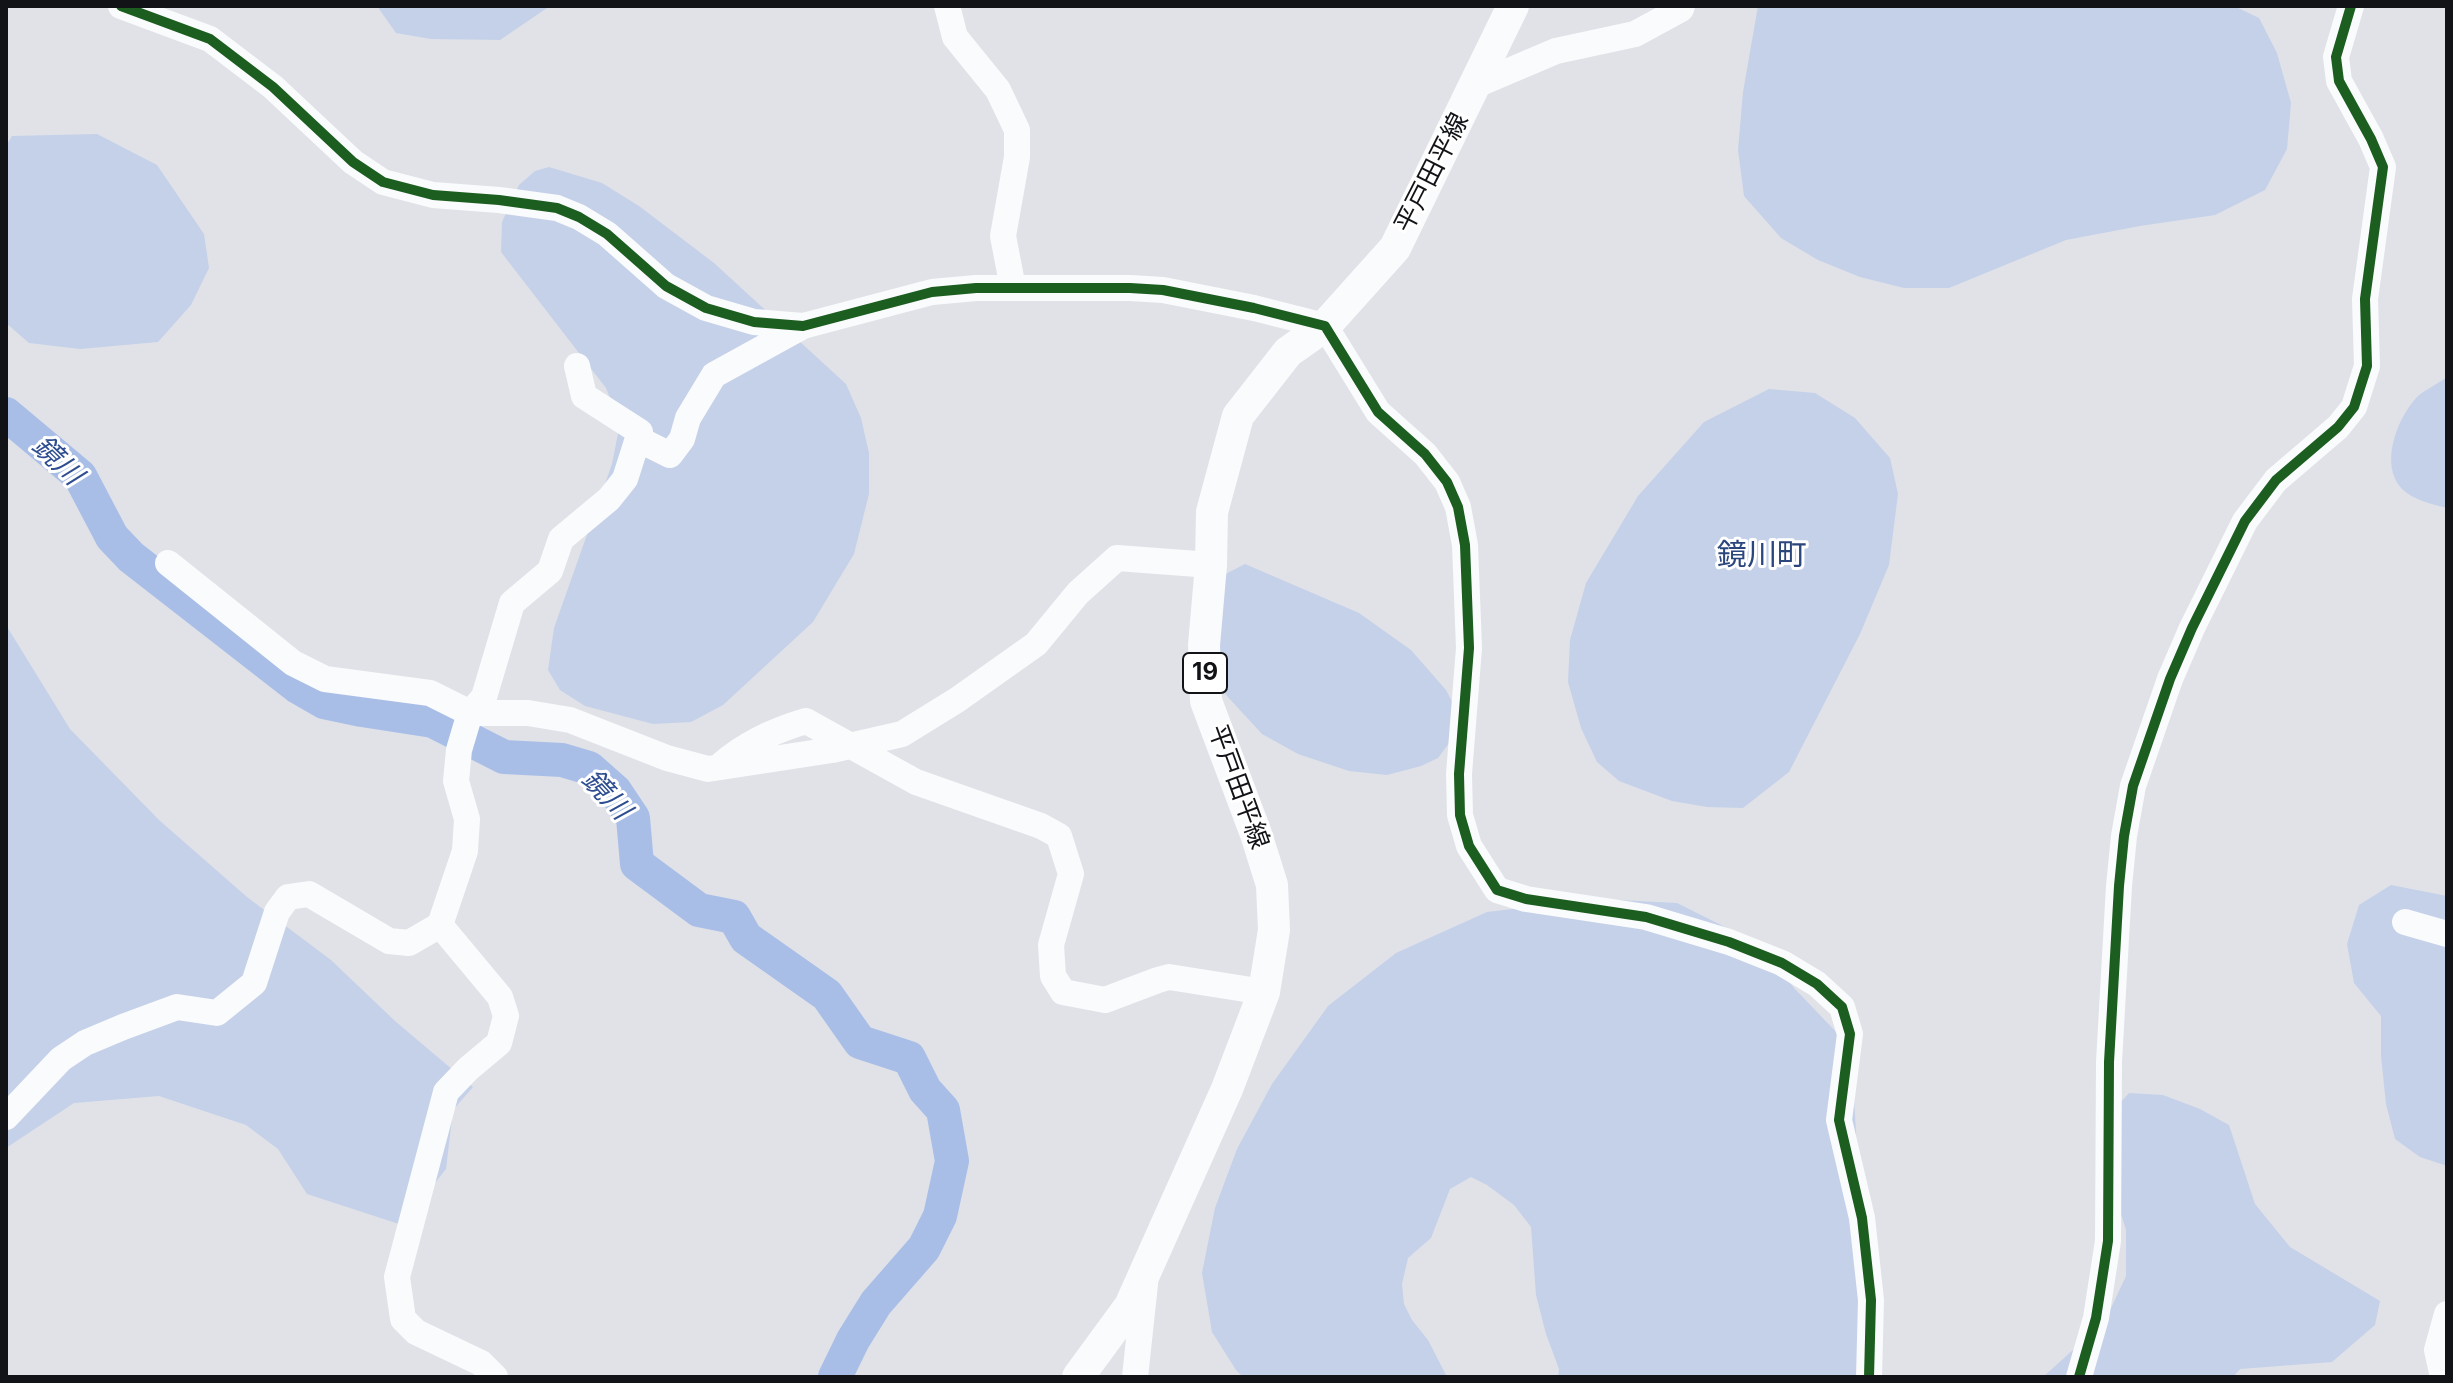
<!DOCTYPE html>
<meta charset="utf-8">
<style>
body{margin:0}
#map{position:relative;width:2453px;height:1383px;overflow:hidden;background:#e0e2e8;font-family:Inter,sans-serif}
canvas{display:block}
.frame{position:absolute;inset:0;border:8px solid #111317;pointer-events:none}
</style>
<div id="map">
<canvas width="2453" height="1383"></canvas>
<div class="frame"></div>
</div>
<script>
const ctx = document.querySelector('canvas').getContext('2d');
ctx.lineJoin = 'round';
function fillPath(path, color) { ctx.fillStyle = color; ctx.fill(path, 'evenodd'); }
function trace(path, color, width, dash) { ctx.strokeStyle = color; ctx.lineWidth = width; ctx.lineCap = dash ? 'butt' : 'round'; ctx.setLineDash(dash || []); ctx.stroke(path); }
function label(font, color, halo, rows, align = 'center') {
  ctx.font = font + ' Inter,"Noto Sans JP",sans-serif'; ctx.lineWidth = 6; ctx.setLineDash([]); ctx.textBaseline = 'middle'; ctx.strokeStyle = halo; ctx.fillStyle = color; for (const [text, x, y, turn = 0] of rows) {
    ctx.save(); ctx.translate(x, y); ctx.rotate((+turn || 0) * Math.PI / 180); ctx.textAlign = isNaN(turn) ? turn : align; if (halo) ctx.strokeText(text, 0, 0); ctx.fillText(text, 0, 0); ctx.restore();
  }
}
const green = new Path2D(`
 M377 6H550L500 40 431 39 396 33Z
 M1758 6H2234L2259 18 2277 53 2291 103 2287 149 2265 190 2215 215 2140 226 2066 240 1949 288H1904L1860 277 1818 260 1781 238 1744 196 1738 150 1743 92Z
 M97 134 157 165 204 234 209 268 191 305 158 342 80 349 29 343 6 323V146L12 136Z
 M549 167 602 183 639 206 714 263 846 384 861 418 869 453V494L854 554 813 622 723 705 691 722 653 724 585 706 560 690 548 670 554 628 612 464 620 423 606 388 501 252 502 222 519 185 535 171Z
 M2447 377V508C2432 504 2413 500 2402 489 2379 465 2397 419 2416 398 2424 390 2438 384 2447 377Z
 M1769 389 1815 393 1855 418 1890 458 1898 494 1889 565 1860 634 1789 772 1743 808 1707 807 1672 801 1619 781 1597 762 1581 728 1568 682 1570 640 1586 583 1638 496 1704 422Z
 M1245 564 1359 613 1411 650 1446 690 1458 713V731L1438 758 1421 766 1387 775 1349 771 1298 754 1262 734 1227 696 1202 660 1208 583Z
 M6 625 70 729 159 820 247 897 331 960 395 1021 473 1087 453 1110 446 1169 402 1225 307 1194 278 1149 246 1125 159 1096 74 1103 6 1148Z
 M2391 885 2447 896V1166L2420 1157 2395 1139 2386 1104 2381 1056V1016L2354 983 2347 944 2359 905Z
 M1598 899 1677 903 1757 943 1795 989 1840 1036 1853 1080 1857 1150 1861 1377H1558L1559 1369 1546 1334 1536 1295 1531 1227 1514 1205 1487 1185 1471 1177 1450 1189 1431 1238 1408 1258 1402 1284 1404 1304 1412 1320 1428 1340 1447 1377H1243L1236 1370 1212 1332 1202 1273 1215 1208 1237 1149 1272 1084 1328 1006 1396 953 1487 912Z
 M2129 1093 2163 1095 2200 1109 2229 1125 2255 1204 2290 1247 2380 1301 2375 1325 2332 1362 2240 1369 2233 1377H2043L2105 1321 2126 1276V1230L2114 1192 2108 1116Z`);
const river = new Path2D(`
 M6 414 80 476 112 537 131 557 298 687 324 702 362 710 433 721 504 757 562 760 589 768 615 791 633 818 637 864 699 910 734 917 746 938 827 995 860 1042 909 1058 925 1090 943 1110 952 1161 940 1216 924 1248 876 1303 853 1340 835 1377`);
const minor = new Path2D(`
 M121 6 210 39 273 87 353 162 383 182 433 195 499 200 557 208 579 217 607 234 666 286 706 308 754 322 803 326 932 292 976 288H1130L1163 290 1254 308 1325 326 1378 412 1425 454 1447 482 1458 507 1465 545 1469 648 1459 774 1460 815 1469 846 1497 890 1526 899 1646 917 1729 942 1782 963 1817 984 1842 1007 1850 1034 1839 1120 1862 1218 1871 1300 1869 1377
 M947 6 955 37 998 90 1017 130V157L1003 236 1013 288
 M1476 85 1556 51 1635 34 1681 9 1682 6
 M638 439 670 455 682 439 688 418 714 375 803 326
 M168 563 293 663 325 679 430 693 470 713H528L570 720 667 758 708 769 832 750 902 734 957 700 1036 644 1078 593 1117 558 1211 565
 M721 765C746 743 775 730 806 721L916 782 1041 826 1059 836 1071 874 1051 945 1053 976 1063 992 1105 1000 1158 980 1169 977 1264 992
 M2405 922 2447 934
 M440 925 500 997 506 1016 499 1043 468 1069 446 1092 397 1277 403 1319 416 1332 481 1363 495 1377
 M6 1117 61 1059 85 1043 123 1027 177 1007 217 1013 254 983 277 912 288 897 309 894 389 941 409 943 440 925 465 851 467 819 456 781 459 750 470 713 484 697 512 603 550 571 561 539 609 499 625 479 640 432 584 396 577 366
 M1135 1377 1145 1284
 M2079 1377 2096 1318 2108 1241 2109 1062 2119 886 2124 836 2133 786 2170 679 2192 628 2245 521 2276 480 2338 427 2354 407 2367 366 2365 299 2383 167 2371 139 2339 81 2336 57 2351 6
 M2443 1377 2437 1350 2447 1314`);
const major = new Path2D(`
 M1078 1377 1130 1306 1227 1089 1264 992 1274 930 1272 885 1256 834 1206 701 1204 645 1211 565 1212 512 1238 416 1288 352 1325 326 1395 248 1513 6`);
const cycleway = new Path2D(`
 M121 6 210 39 273 87 353 162 383 182 433 195 499 200 557 208 579 217 607 234 666 286 706 308 754 322 803 326 932 292 976 288H1130L1163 290 1254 308 1325 326 1378 412 1425 454 1447 482 1458 507 1465 545 1469 648 1459 774 1460 815 1469 846 1497 890 1526 899 1646 917 1729 942 1782 963 1817 984 1842 1007 1850 1034 1839 1120 1862 1218 1871 1300 1869 1377
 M2079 1377 2096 1318 2108 1241 2109 1062 2119 886 2124 836 2133 786 2170 679 2192 628 2245 521 2276 480 2338 427 2354 407 2367 366 2365 299 2383 167 2371 139 2339 81 2336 57 2351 6`);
const shields = [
 [1205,673,44]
];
const shieldNames = [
 ["19",1205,673]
];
const streetNames = [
 ["平戸田平線",1432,173,-63],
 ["平戸田平線",1238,787,70]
];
const waterNames = [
 ["鏡川",57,461,44],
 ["鏡川",606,795,47]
];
const quarterNames = [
 ["鏡川町",1762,556]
];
fillPath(green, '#c5d1e9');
trace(river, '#a9bee7', 34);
trace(minor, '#fafbfc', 26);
trace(major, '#fafbfc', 32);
trace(cycleway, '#1b5e20', 10);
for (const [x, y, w] of shields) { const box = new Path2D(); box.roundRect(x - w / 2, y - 20, w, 40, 6); ctx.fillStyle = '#fff'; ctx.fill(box); trace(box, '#111317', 2); }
label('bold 24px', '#111317', null, shieldNames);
label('26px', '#111317', '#fff', streetNames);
label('italic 28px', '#2f4e91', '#fff', waterNames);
label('30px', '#2b457d', '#fff', quarterNames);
</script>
